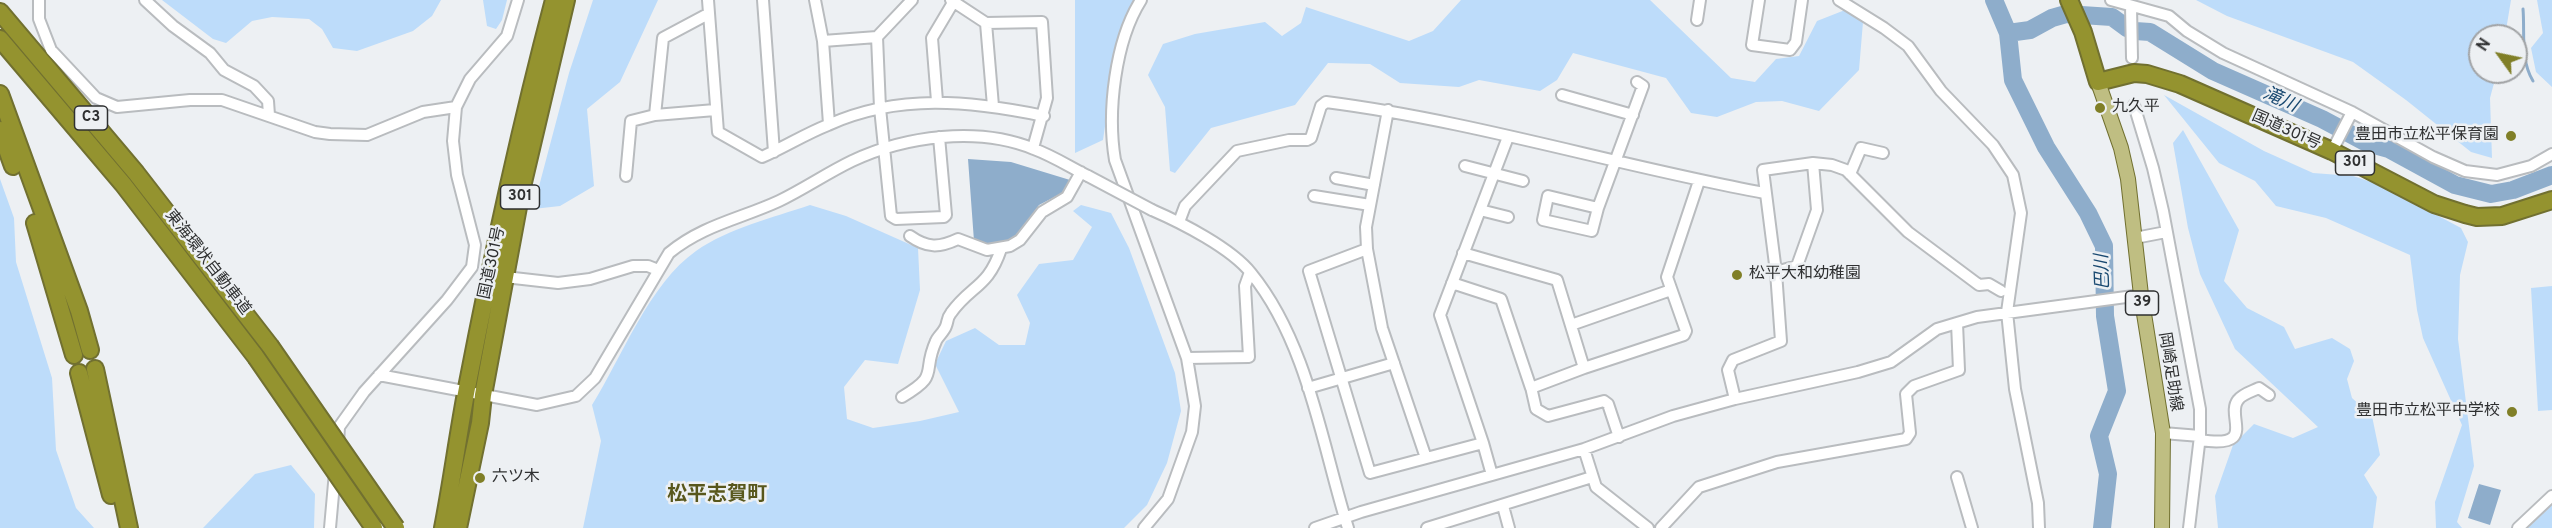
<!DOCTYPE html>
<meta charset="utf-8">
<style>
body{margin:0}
#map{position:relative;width:2552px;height:528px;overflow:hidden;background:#edf0f3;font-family:Overpass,sans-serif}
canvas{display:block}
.north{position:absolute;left:2468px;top:24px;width:60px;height:60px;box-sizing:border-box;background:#edf0f3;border:2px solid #a1a3a5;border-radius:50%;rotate:303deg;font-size:16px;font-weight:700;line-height:24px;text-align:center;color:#2f3031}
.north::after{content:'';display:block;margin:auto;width:21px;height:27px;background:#807f27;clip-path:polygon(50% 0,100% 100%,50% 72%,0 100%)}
</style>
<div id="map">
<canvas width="2552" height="528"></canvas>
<div class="north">N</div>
</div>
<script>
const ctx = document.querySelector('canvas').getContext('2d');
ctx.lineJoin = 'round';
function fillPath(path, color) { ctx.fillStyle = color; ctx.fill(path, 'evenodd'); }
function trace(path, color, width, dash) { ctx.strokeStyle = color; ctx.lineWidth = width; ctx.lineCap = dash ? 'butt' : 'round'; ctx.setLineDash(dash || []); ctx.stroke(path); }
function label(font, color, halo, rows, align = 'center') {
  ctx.font = font + ' Overpass,"Noto Sans JP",sans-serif'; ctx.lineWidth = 5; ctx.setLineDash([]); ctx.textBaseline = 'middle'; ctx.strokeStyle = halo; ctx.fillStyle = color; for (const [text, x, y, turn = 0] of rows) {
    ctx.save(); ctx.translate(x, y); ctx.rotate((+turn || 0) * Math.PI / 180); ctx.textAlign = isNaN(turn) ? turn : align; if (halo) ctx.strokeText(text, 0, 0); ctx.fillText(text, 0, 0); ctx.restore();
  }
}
const green = new Path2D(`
 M162 0H441L432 16 413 31 357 51 333 48 322 29 309 19 272 17 252 21 226 43 213 39Z
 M483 0H507L502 20 496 29 487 26Z
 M593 0H658L620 82 587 109 594 186 560 206 533 209 569 73Z
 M1075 0H1135L1118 37 1103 140 1075 153Z
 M1461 0H1650L1731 78 1755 82 1776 59 1799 56 1817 21 1845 10 1863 22 1859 70 1819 111 1782 101 1756 102 1717 117 1691 113 1666 78 1573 53 1557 80 1540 91 1479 80 1459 87 1400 83 1370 64 1328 63 1295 105 1211 128 1175 173 1170 171 1165 107 1148 75 1163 44 1195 34 1265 22 1282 36 1301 23 1306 7 1409 41 1433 31Z
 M2196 0H2511L2505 36H2480V72H2497L2490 98 2492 158 2471 152 2406 100 2353 62 2227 16Z
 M2537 0H2552V87L2536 72 2531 48 2543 33Z
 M2164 95 2264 151 2313 173 2353 176 2380 185 2461 228 2468 242 2460 275 2458 339 2474 466 2457 522 2462 528H2436L2435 502 2462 425 2423 338 2417 310 2410 255 2326 218 2276 206 2255 181 2219 163Z
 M2183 130 2239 230 2224 281 2247 308 2284 327 2295 349 2332 338 2350 349 2354 361 2347 379 2352 398 2372 416 2380 455 2364 475 2377 497 2373 528H2218L2215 496 2233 445 2254 424 2293 438 2318 427 2235 349 2200 274 2188 228 2173 143Z
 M0 179 14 218 16 262 52 378 56 450 76 508 94 528H0Z
 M810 205 846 216 918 248 920 290 898 364 865 360 844 387 847 419 873 428 920 421 959 412 935 364 946 341 975 328 999 345H1025L1030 323 1017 295 1039 264 1073 260 1092 227 1073 211 1081 205 1111 213 1129 248 1175 373 1181 411 1167 463 1147 505 1124 528H583L601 441 592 405C622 357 649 284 696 251 729 228 772 218 810 205Z
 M2552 286V410L2538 411 2531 288Z
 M291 465 315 494 314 528H203L255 474Z
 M2552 505V528H2528Z`);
const water = new Path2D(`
 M968 159 1011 162 1070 180 1064 192 1039 205 1015 238 992 244 974 241Z
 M2479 484 2501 490 2490 525 2468 518Z`);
const stream = new Path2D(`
 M2523 9C2525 32 2520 60 2533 81`);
const river = new Path2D(`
 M1994 0 2008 33 2013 80 2046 147 2088 213 2104 246 2105 316 2117 391 2099 436 2108 474 2102 528
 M2008 33 2030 30 2052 18 2066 14 2112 17 2127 28 2135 31 2150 32 2213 71 2322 119 2367 143 2389 149 2455 185 2491 194 2513 190 2552 175`);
const minor = new Path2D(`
 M39 0V19L51 50 96 98 117 107 190 100H222L315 132 330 134 367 135 423 112 456 107
 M145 0 173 26 210 53 224 70 254 86 268 101 269 115
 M708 0 718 132 762 157C785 147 805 134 828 125 899 93 970 101 1044 116
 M763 0 774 152
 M815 0 823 41 829 124
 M951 0 986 23 1042 22 1047 98 1033 148
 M1141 0C1115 41 1107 112 1115 160L1187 358 1195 406 1192 432 1168 499 1144 528
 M1759 0 1752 45 1790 50 1796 42 1802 0
 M1839 0 1884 28 1908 46 1941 91 1993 145 2013 175 2021 213 2007 312 2015 389 2038 503 2039 528
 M2111 0 2169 16 2187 31 2223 53 2352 112 2433 157 2465 171 2497 175 2531 166 2552 154
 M2131 6 2132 58
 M708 14 663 38 655 115 715 110
 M1697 20 1700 0
 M986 23 993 106
 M877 37 880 108 891 216 896 219 944 217 946 215 939 137
 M823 41 877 37 912 0
 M1562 95 1633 115
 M937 101 932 38 954 1
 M2134 105 2153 168 2163 211 2200 409V436L2189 528
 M1388 110 1366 227 1367 249 1382 328 1426 458
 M2332 151 2352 112
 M1813 163 1832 165 1846 170 1908 232 1979 285 1989 284 2001 291
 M1465 166 1523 181
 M1850 174 1861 148 1883 153
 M626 176 631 121 655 115
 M1336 178 1374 185
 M1314 196 1370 205
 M1598 208 1548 196 1543 220 1592 231 1598 208 1643 86 1637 82
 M1152 210C1182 223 1231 248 1251 273 1308 343 1322 445 1348 528
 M1480 210 1508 217
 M1179 222 1185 206 1237 151 1289 140H1307L1311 138 1321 106 1326 102C1474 121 1618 166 1765 193
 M910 236C927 248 939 248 958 239L987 250 1010 246 1020 240 1042 212 1067 197 1081 172
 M2135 238 2166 232
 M1367 249 1309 271 1370 473 1483 443 1440 315 1508 137
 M1463 253 1557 280 1584 368
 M505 277 558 283 590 279 633 266H648L658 270
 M1452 283 1501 299 1531 388 1584 368 1684 335 1686 331 1667 277 1699 181
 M1571 325 1671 290
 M1187 358 1249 357 1245 286 1250 272
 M379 375 537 405 576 396 595 378 669 253C703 225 740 219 779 201 804 189 827 173 852 161 905 136 978 126 1034 149 1053 156 1070 167 1088 176
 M1531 387 1536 409 1548 416 1604 401 1608 404 1619 437
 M1308 388 1394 363
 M902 397C941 374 921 374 936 341 938 336 944 332 946 326 948 321 947 318 951 313 971 285 988 288 1001 249
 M1735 399 1728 370 1733 360 1781 341 1776 272 1763 170 1813 163 1817 210 1797 266 1776 272
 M2163 433 2200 436
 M2200 440C2259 449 2225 416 2238 400 2242 394 2253 391 2259 388L2269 395
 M1483 443 1492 475
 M338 444 339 427 364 392 447 300 472 267 475 245 457 175 453 141 456 107 470 79 507 36 518 0
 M1584 449 1596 487 1648 528
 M1957 477 1972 528
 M1503 506 1509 528
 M330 528 335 472
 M1315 528 1361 512 1584 449 1673 416 1735 399 1858 372 1891 362 1937 329 1977 317 2141 295
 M1427 528 1592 477
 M1661 528 1699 487 1777 462 1906 439 1910 433 1906 394 1914 386 1959 370 1957 323
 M2518 528 2552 496`);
const major = new Path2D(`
 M2098 82 2121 148 2128 179 2141 295 2163 433 2162 528`);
const highway = new Path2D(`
 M2069 0 2083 32 2098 82 2134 73 2147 74 2180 84 2332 151 2434 204 2465 214 2477 217 2502 216 2552 200
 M0 12 136 173 270 346
 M0 39 123 184 256 357
 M0 94 79 311 90 350
 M0 130 13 166
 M35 223 74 355
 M95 369 129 528
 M79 373 111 495
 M443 528C452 482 458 435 467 388 492 258 520 128 554 0
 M458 528 480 423 483 395 521 191 566 0`);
const minorBridge = new Path2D(`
 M1088 176 1152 210`);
const highwayBridge = new Path2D(`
 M270 346 396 528
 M256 357 374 528`);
const markers = [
 [2100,108,6,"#807f27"],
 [2511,136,6,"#807f27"],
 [1737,275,6,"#807f27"],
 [2512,412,6,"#807f27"],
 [480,478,6,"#807f27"]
];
const shields = [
 [91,118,33],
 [2355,163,39],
 [520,197,39],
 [2142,303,33]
];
const shieldNames = [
 ["C3",91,118],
 ["301",2355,163],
 ["301",520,197],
 ["39",2142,303]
];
const poiNames = [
 ["九久平",2112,108],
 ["豊田市立松平保育園",2499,136,"right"],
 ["松平大和幼稚園",1749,275],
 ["豊田市立松平中学校",2500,412,"right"],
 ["六ツ木",492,478]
];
const streetNames = [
 ["国道301号",2286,131,24],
 ["東海環状自動車道",207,263,52],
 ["国道301号",493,263,-78],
 ["岡崎足助線",2169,372,81]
];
const waterNames = [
 ["滝川",2280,101,24],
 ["巴川",2104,272,-92]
];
const quarterNames = [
 ["松平志賀町",717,496]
];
fillPath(green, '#bddcfa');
fillPath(water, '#8eadcb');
trace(stream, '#8eadcb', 3);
trace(river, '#8eadcb', 18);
trace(minor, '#b9bcbf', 14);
trace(major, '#717030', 16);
trace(highway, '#717030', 20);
trace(minor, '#fff', 10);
trace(major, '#bfbe82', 14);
trace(highway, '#94932f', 16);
trace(minorBridge, '#b9bcbf', 14, []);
trace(highwayBridge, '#717030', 20, []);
trace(minorBridge, '#fff', 10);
trace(highwayBridge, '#94932f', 16);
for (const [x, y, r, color] of markers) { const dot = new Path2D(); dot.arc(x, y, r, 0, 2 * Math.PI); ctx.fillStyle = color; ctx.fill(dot); trace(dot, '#edf0f3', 2); }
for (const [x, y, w] of shields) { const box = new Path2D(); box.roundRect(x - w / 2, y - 12, w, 24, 4.5); ctx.fillStyle = '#edf0f3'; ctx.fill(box); trace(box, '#2f3031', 1.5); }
label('bold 15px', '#2f3031', null, shieldNames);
label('16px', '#2f3031', '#edf0f3', poiNames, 'left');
label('16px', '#2f3031', '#edf0f3', streetNames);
label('italic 18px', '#184870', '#edf0f3', waterNames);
label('bold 20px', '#58571c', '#edf0f3', quarterNames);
</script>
